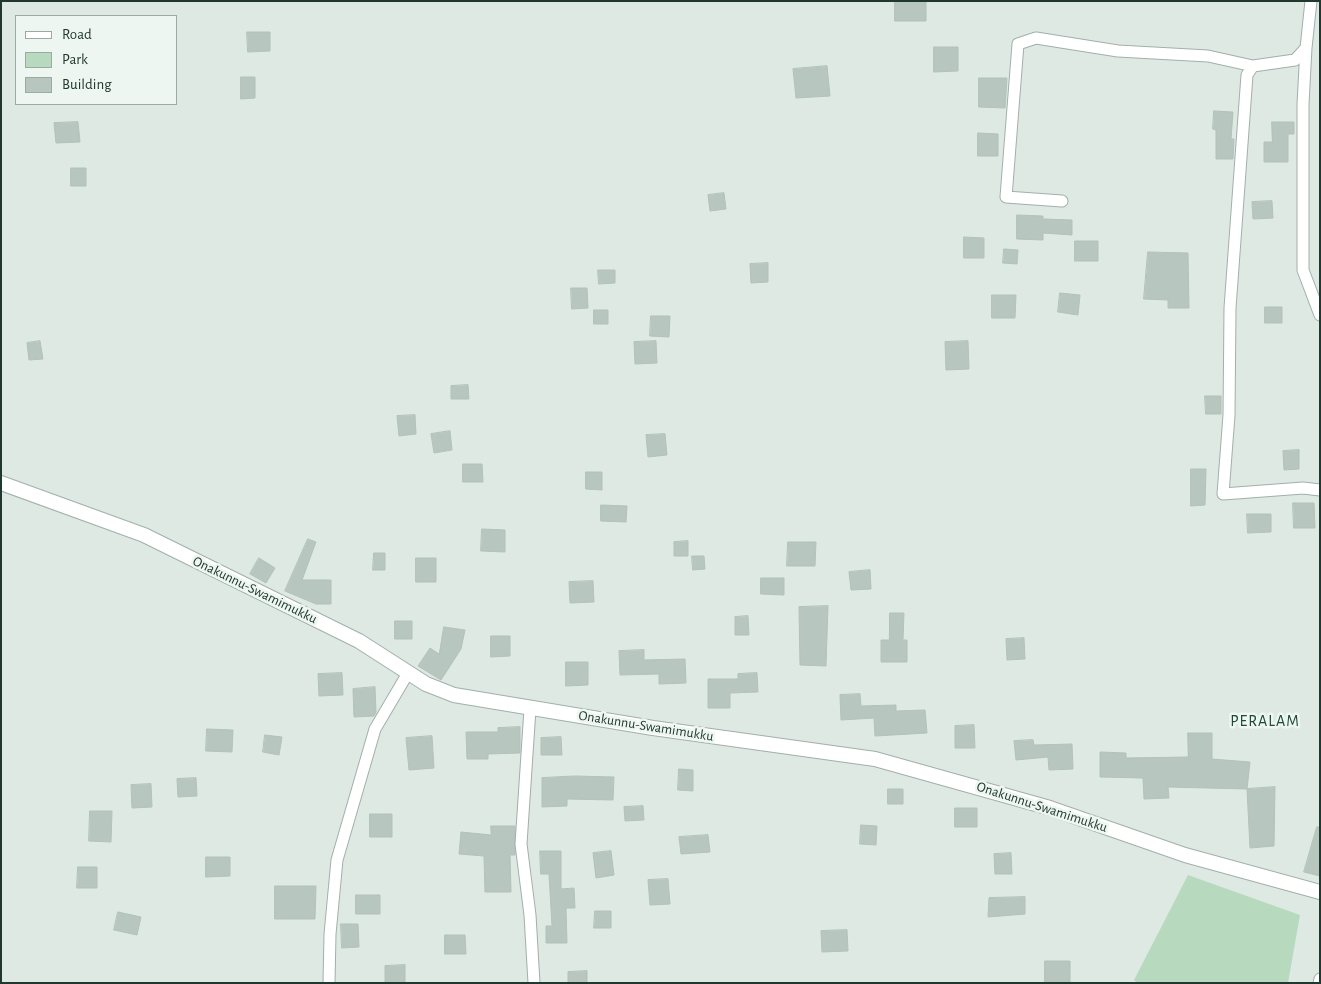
<!DOCTYPE html>
<style>
body{margin:0}
#map{position:relative;width:1321px;height:984px;overflow:hidden;background:#dee9e3;font-family:"Alegreya Sans",sans-serif}
canvas{display:block}
.frame{position:absolute;inset:0;border:2px solid #203830;pointer-events:none}
.legend{position:absolute;left:15px;top:15px;width:162px;height:90px;box-sizing:border-box;background:#eef6f1;border:1px solid #9caaa4;margin:0;padding:6px 9px;list-style:none;font-size:15px;color:#203830}
.legend li{display:flex;align-items:center;gap:10px;height:25px}
.legend b{width:25px;border:1px solid #9caaa4}
</style>
<div id="map">
<canvas width="1321" height="984"></canvas>
<div class="frame"></div>
<ul class="legend">
<li><b style="height:6px;background:#fff"></b>Road</li>
<li><b style="height:14px;background:#b7dabe"></b>Park</li>
<li><b style="height:14px;background:#b7c6bf"></b>Building</li>
</ul>
</div>
<script>
const ctx = document.querySelector('canvas').getContext('2d');
ctx.lineJoin = 'round';
function fillPath(path, color) { ctx.fillStyle = color; ctx.fill(path, 'evenodd'); }
function trace(path, color, width, dash) { ctx.strokeStyle = color; ctx.lineWidth = width; ctx.lineCap = dash ? 'butt' : 'round'; ctx.setLineDash(dash || []); ctx.stroke(path); }
function label(font, color, halo, rows, align = 'center') {
  ctx.font = font + ' "Alegreya Sans",sans-serif'; ctx.lineWidth = 5; ctx.setLineDash([]); ctx.textBaseline = 'middle'; ctx.strokeStyle = halo; ctx.fillStyle = color; for (const [text, x, y, turn = 0] of rows) {
    ctx.save(); ctx.translate(x, y); ctx.rotate((+turn || 0) * Math.PI / 180); ctx.textAlign = isNaN(turn) ? turn : align; if (halo) ctx.strokeText(text, 0, 0); ctx.fillText(text, 0, 0); ctx.restore();
  }
}
const green = new Path2D(`
 M1188 875 1300 915 1288 983H1137L1134 980Z`);
const building = new Path2D(`
 M895 1H926V21H895Z
 M247 32H270V51L248 52Z
 M934 47H958V71L934 72Z
 M827 66 830 96 796 98 793 69Z
 M241 77H255V98L241 99Z
 M979 78H1007L1005 108 979 107Z
 M1214 111 1233 112 1231 139H1234L1233 159H1216V130L1213 129Z
 M78 122 80 142 56 143 54 123Z
 M1272 122H1294V134H1288V162H1264V142H1272Z
 M978 133 998 134V156H978Z
 M71 168H86V186H71Z
 M724 193 726 209 710 211 708 195Z
 M1272 201 1273 218 1253 219 1252 202Z
 M1017 215 1043 216V219L1072 220V235L1043 233V240L1017 239Z
 M964 237 984 238V258H964Z
 M1075 241H1098V261H1075Z
 M1004 249 1018 250 1017 264 1003 263Z
 M1148 252 1188 253 1189 308H1168V300L1144 299Z
 M768 263V282L751 283 750 264Z
 M598 270H615V283L599 284Z
 M571 288H587L588 308 572 309Z
 M1060 293 1080 295 1078 315 1058 312Z
 M992 295H1016L1015 318H992Z
 M1265 307H1282V323H1265Z
 M594 310H608V324H594Z
 M651 316H670L669 337 650 336Z
 M40 341 43 359 29 360 27 343Z
 M656 341 657 363 635 364 634 342Z
 M968 341 969 369 946 370 945 342Z
 M468 385 469 399H451V386Z
 M1205 396H1221V414H1206Z
 M415 415 416 434 399 436 397 416Z
 M450 431 452 450 434 453 431 434Z
 M665 434 667 455 648 457 646 435Z
 M1299 450V469L1284 470 1283 451Z
 M463 464H482L483 482H463Z
 M1191 469H1206L1205 505 1191 506Z
 M586 472H602V490L586 489Z
 M1293 503H1314L1315 528H1294Z
 M601 505 627 506 626 522 601 521Z
 M1247 514H1271V532L1248 533Z
 M482 529 505 530V552L481 551Z
 M308 539 316 542 302 580H331V604H316L285 591Z
 M688 541V556H674V542Z
 M788 542H816L815 566H787Z
 M374 553H385V570H373Z
 M692 556H704L705 569 693 570Z
 M259 558 275 568 266 583 250 574Z
 M416 558H436V582H416Z
 M870 570 871 589 851 590 849 572Z
 M761 578H784V595L761 594Z
 M593 581 594 602 570 603 569 582Z
 M828 606 826 666 800 665 799 607Z
 M890 613H904L903 640H907V662H881V640H889Z
 M748 616 749 635H735V617Z
 M395 621H412V639H395Z
 M444 627 465 630 461 649 441 680 418 666 430 648 439 654Z
 M491 636H510V656L491 657Z
 M1024 638 1025 659 1007 660 1006 639Z
 M644 650V660L685 659 686 683 659 684V674L620 675 619 651Z
 M566 662H588V685L566 686Z
 M342 673 343 695 319 696 318 674Z
 M757 673 758 692 730 693V708H708V679H738V674Z
 M375 687 376 712 374 716 354 717 353 689Z
 M860 694 861 706 896 705V711L925 710 927 733 875 736 874 718 841 720 840 695Z
 M974 725 975 748H955V726Z
 M520 727V753L488 754V759H467L466 732H498V728Z
 M207 729 233 730 232 752 206 751Z
 M1188 733H1212V759L1250 762 1247 789 1168 787 1169 798 1144 799 1143 778 1100 777V752L1126 753V758L1188 757Z
 M265 735 282 737 279 755 263 752Z
 M432 736 434 768 409 770 406 738Z
 M561 737 562 755H541V738Z
 M1033 740 1034 745 1072 744 1073 769 1049 770 1048 757 1016 760 1014 741Z
 M679 769 693 770V791L678 790Z
 M575 776 614 777 613 800 567 799V806L542 807V778Z
 M196 778 197 796 178 797 177 779Z
 M151 784 152 807 132 808 131 785Z
 M1275 787 1274 846 1250 848 1247 789Z
 M888 789H903V804H888Z
 M643 806 644 820 625 821 624 807Z
 M955 808H977V827H955Z
 M90 811H112L111 842 89 841Z
 M370 814H392V837H370Z
 M861 825 877 826 876 845 860 844Z
 M491 826H515V855H510L511 892H485L484 856 459 854 461 832 491 835Z
 M1317 827H1320V876L1304 872Z
 M708 835 710 852 681 854 679 837Z
 M540 851H561V889L574 888 575 908H566L567 943H546V926H552L549 874H541Z
 M611 851 614 875 596 878 593 853Z
 M1011 853 1012 874H995L994 854Z
 M206 857H230V876L206 877Z
 M78 867H97V888H77Z
 M668 879 670 904 650 905 648 880Z
 M275 886H316L315 919H275Z
 M356 895H380V914H356Z
 M1025 897V914L988 917 989 898Z
 M595 911H611V928H594Z
 M118 912 141 917 137 935 114 930Z
 M341 924H358L359 947 342 948Z
 M847 930 848 951 822 952 821 931Z
 M445 935H465L466 954H445Z
 M1045 961H1070V983H1045Z
 M405 965V983H385V966Z
 M587 971V983H568V972Z`);
const minor = new Path2D(`
 M1311 1 1306 48 1295 60 1253 66 1247 75 1230 308 1229 415 1223 494 1303 488 1320 490
 M1306 48 1303 104V270L1320 315
 M1062 201 1006 197 1018 44 1036 38 1118 51 1208 56 1253 66
 M530 709 521 844 530 915 534 983
 M329 983 330 934 337 860 375 729 408 673
 M1319 983 1320 979`);
const tertiary = new Path2D(`
 M1 483 144 535 359 641 426 684 454 695 653 728 875 759 1050 808 1185 855 1320 892`);
const streetNames = [
 ["Onakunnu-Swamimukku",255,590,26],
 ["Onakunnu-Swamimukku",646,726,9],
 ["Onakunnu-Swamimukku",1042,807,18]
];
const quarterNames = [
 ["PERALAM",1265,721]
];
fillPath(green, '#b7dabe');
fillPath(building, '#b7c6bf');
trace(building, '#b1c2ba', 1);
trace(minor, '#a1b0aa', 13);
trace(tertiary, '#a1b0aa', 16);
trace(minor, '#fff', 11);
trace(tertiary, '#fff', 14);
label('14px', '#203830', '#eef6f1', streetNames);
ctx.letterSpacing = '1px';
label('16px', '#1d483b', '#eef6f1', quarterNames);
ctx.letterSpacing = '0px';
</script>
